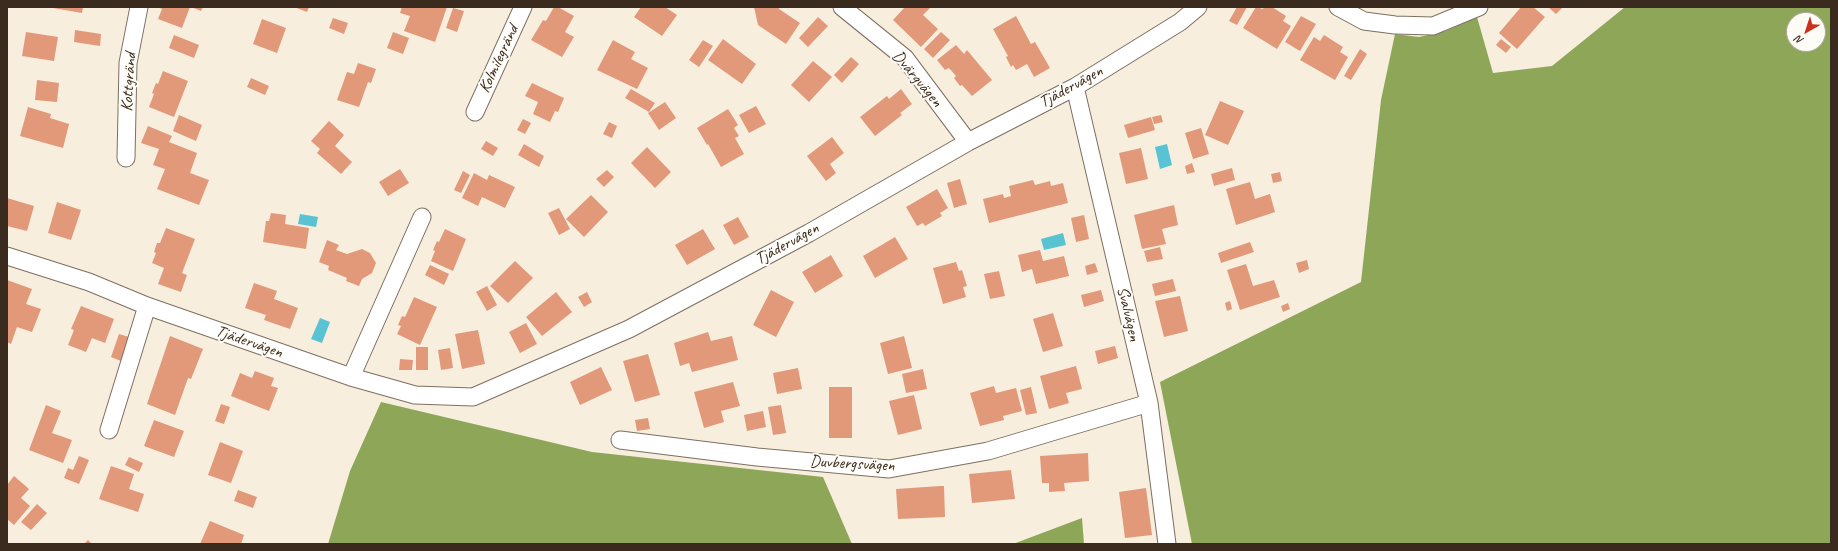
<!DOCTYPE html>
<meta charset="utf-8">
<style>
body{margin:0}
#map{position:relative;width:1838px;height:551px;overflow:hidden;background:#f8eede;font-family:Caveat,sans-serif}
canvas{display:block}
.frame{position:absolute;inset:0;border:8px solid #3b2a1e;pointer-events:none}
.north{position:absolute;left:1786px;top:12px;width:40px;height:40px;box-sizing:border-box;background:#fdfcf7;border:1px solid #afa8a0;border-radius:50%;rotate:219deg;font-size:11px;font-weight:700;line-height:16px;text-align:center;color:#3b2a1e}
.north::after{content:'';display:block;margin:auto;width:14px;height:18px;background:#c8321e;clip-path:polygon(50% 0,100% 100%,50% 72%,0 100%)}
</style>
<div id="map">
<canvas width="1838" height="551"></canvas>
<div class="frame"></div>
<div class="north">N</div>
</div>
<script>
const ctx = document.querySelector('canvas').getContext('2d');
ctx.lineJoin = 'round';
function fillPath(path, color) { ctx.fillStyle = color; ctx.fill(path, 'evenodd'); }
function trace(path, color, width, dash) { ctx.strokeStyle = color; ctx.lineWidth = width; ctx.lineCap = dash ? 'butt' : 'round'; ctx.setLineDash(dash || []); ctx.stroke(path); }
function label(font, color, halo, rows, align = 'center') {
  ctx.font = font + ' Caveat,sans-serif'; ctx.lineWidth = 4; ctx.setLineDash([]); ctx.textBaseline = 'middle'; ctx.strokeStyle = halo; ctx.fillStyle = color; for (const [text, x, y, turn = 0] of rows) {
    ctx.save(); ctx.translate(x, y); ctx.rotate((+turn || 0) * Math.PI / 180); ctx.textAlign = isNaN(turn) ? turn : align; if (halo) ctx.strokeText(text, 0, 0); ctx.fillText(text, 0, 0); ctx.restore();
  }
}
const forest = new Path2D(`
 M1625 7H1831V544H1192L1160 382 1361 282 1381 100 1395 34 1419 37 1446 31 1477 17 1493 73 1552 66ZM1794 20H1818V44H1794Z
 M381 402 592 452 823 477 852 544H328L350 471Z
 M1082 518 1084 544H1013Z`);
const water = new Path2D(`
 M1167 144 1172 165 1160 169 1155 147Z
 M300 214 318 217 316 227 298 224Z
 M1063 233 1066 245 1044 250 1041 239Z
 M320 318 330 322 322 343 311 339Z`);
const building = new Path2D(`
 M47 7H83L82 13Z
 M158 7H190L182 28 158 19 162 9Z
 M191 7H203L201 11Z
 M294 7H309L307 12Z
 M402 7H447L435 42 404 31 410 16 400 13Z
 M554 7H558L574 16 565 32 574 37 562 57 531 40 543 20 546 21Z
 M641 7H665L677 15 662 36 634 17Z
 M754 7H779V9L800 23 786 44 758 25Z
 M905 7H931L923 15 938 29 921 47 893 20Z
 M1237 7H1247L1237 25 1229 21Z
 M1256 7 1263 9 1264 7H1272L1286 16 1283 21 1291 26 1277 49 1243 28Z
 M1521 7H1533L1545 17 1517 49 1499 33Z
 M1548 7H1563L1556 14Z
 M453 8 464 11 457 32 446 28Z
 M1016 16 1031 44 1035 42 1050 68 1034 77 1027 64 1016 70 1013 65 1011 67 1006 57 1008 56 993 29Z
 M1301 16 1316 24 1300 51 1285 42Z
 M818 17 828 26 808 47 799 38Z
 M333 18 348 23 344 34 329 28Z
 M262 19 286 28 277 53 253 44Z
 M75 30 101 34 100 46 74 42Z
 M26 32 58 37 54 61 22 56Z
 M393 32 409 38 403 54 387 48Z
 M941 32 950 40 933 58 924 49Z
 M174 35 199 45 194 58 169 48Z
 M1324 35 1343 47 1340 52 1348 57 1335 80 1300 60 1314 37 1320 41Z
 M723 39 756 64 742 84 708 60Z
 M1501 39 1511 47 1506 53 1496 45Z
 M613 40 635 52 631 59 648 68 637 89 597 70Z
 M703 40 713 46 699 67 689 60Z
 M956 45 964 54 967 50 992 80 972 96 962 85 960 86 954 78 956 76 949 68 945 70 937 60Z
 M1360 49 1367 54 1351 80 1344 76Z
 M851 57 859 64 842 83 834 75Z
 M813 61 832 77 809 102 791 85Z
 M358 63 376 69 371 83 368 82 359 107 337 100 347 72 354 74Z
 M163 71 188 81 174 117 149 107 154 94 152 93 156 83 158 84Z
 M251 78 269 86 265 95 247 87Z
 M37 80 59 83 57 102 35 100Z
 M532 83 564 98 558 112 555 111 550 122 533 114 538 102 525 96Z
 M631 89 655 103 649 112 625 98Z
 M901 89 912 104 900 113 902 115 875 136 860 117 887 96 889 99Z
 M1220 101 1244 111 1228 145 1205 135Z
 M665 102 676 118 659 130 648 113Z
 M756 106 766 124 749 133 739 115Z
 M28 107 51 114 50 118 69 124 63 148 20 136Z
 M728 109 738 125 734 128 739 136 735 138 744 154 721 167 708 144 707 145 697 128Z
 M179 115 202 125 196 141 173 131Z
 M1161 115 1163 122 1154 124 1152 117Z
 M1151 117 1155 130 1128 138 1124 125Z
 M523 119 531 123 525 134 517 130Z
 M329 121 344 135 335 146 352 162 341 174 317 153 320 149 311 141Z
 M609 122 617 126 612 138 603 134Z
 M148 126 172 136 169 142 197 153 190 173 209 180 199 205 157 189 165 169 153 165 159 149 141 143Z
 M1201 128 1209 154 1193 159 1185 133Z
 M832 137 844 153 830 164 836 173 826 181 807 156Z
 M486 141 498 148 493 156 481 149Z
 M524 144 544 156 539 167 518 155Z
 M647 147 671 172 655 188 631 163Z
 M1141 148 1148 179 1126 184 1119 153Z
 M1192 163 1195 172 1187 174 1185 166Z
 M1232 168 1235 180 1214 186 1211 174Z
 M400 169 409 183 388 196 379 182Z
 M607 170 614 177 604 187 596 179Z
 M463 171 470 175 461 193 454 190Z
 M1280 172 1282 181 1273 183 1271 174Z
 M474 173 487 180 489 175 515 187 505 208 482 197 478 206 462 198Z
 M960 179 967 204 954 208 947 183Z
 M1033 180 1035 185 1050 181 1051 186 1063 183 1068 203 989 223 983 199 1003 194 1004 198 1011 196 1009 186Z
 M1250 182 1255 199 1270 194 1275 212 1236 225 1226 189Z
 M937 189 948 208 940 213 942 216 925 226 923 223 917 226 906 207Z
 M591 195 608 212 584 237 566 219Z
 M7 198 34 206 27 231 7 226Z
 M57 202 81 210 71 240 48 233Z
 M1174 205 1178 225 1162 229 1166 244 1142 249 1134 215Z
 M559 208 570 229 559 235 548 213Z
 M271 213 286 215 285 224 309 228 306 249 263 242 266 221H269Z
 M1084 215 1089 239 1076 242 1071 218Z
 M738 217 749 237 734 245 723 225Z
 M166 228 195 239 182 273 187 275 181 292 158 284 164 268 152 263 156 253 154 252 157 243H160Z
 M445 229 466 239 453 271 431 261 435 251 433 250 437 241 439 242Z
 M703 229 715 249 687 265 675 245Z
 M895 237 908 259 875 278 863 256Z
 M327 240 339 245 336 250 347 254 362 249 370 253 376 263 372 273 362 279 359 286 346 281 347 278 328 270 329 266 319 262Z
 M1250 242 1254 252 1221 263 1218 253Z
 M1160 247 1163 259 1147 262 1144 251Z
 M1040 250 1043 261 1064 256 1069 276 1036 284 1032 269 1022 272 1018 255Z
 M831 255 843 276 815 293 802 272Z
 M1307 260 1309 269 1299 273 1296 263Z
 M515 261 533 278 508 303 490 286Z
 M956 262 959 271 962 270 967 286 963 287 966 297 943 304 933 268Z
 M1095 263 1098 272 1087 275 1085 266Z
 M1246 264 1253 286 1274 280 1280 297 1240 310 1227 270Z
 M430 265 449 274 444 285 425 275Z
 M999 271 1005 296 990 299 984 274Z
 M1173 279 1176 291 1155 296 1152 284Z
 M7 280 32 289 26 304 41 309 32 332 17 327 11 344 7 342Z
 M254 283 277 291 274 299 298 308 290 329 264 320 266 315 245 308Z
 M487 286 497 305 487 311 476 292Z
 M771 290 794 302 776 337 753 325Z
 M1101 290 1104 301 1084 307 1081 295Z
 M556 292 572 312 542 336 526 317Z
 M587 292 592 302 584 307 578 297Z
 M1180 296 1188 331 1164 337 1155 301Z
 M414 297 437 307 420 345 397 334 401 326 398 325 402 316 405 317Z
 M1230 301 1232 309 1227 311 1225 303Z
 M1288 303 1290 309 1283 312 1281 306Z
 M81 306 114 319 105 343 92 338 86 352 68 345 74 330 71 329Z
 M1053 313 1063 346 1043 352 1033 319Z
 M526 323 537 344 520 353 509 332Z
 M478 330 485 364 462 369 455 334Z
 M708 332 711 341 732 336 738 360 692 372 689 363 680 366 674 343Z
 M119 334 129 337 121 361 111 357Z
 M170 336 203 349 191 379 188 378 175 415 147 404Z
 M904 336 912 368 888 374 880 343Z
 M1115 346 1118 358 1098 364 1095 351Z
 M416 347H428V370H416Z
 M450 348 453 368 441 370 438 350Z
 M648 354 660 395 635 402 623 361Z
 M400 359 413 360 412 370H399Z
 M1076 366 1082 389 1066 393 1069 403 1049 409 1040 376Z
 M601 367 612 390 580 405 570 382Z
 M798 368 802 389 777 394 773 373Z
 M923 369 927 389 906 393 902 374Z
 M255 371 274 378 271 386 278 388 269 411 231 396 240 373 252 378Z
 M733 382 740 406 721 411 724 422 704 428 694 392Z
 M994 386 996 393 1016 388 1022 411 1003 416 1004 420 980 426 970 393Z
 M829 387H852V438H829Z
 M1031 387 1037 413 1026 415 1020 390Z
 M914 395 922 429 898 435 889 401Z
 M221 404 230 407 224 424 215 421Z
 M46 405 61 411 52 433 72 440 63 463 29 450Z
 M781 405 786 433 773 435 768 407Z
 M763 411 766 427 747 431 744 415Z
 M648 418 650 429 637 431 635 420Z
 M154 420 184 431 174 457 144 446Z
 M220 442 243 451 231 483 208 475Z
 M1088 453 1089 481 1064 483 1065 491 1049 492V483H1042L1040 456Z
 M79 456 89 460 79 484 64 478 68 468 73 470Z
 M129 457 143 463 139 472 125 465Z
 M111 466 134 474 129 489 144 494 138 512 99 499Z
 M1011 470 1015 499 972 503 969 474Z
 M14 476 29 489 21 498 30 506 14 525 7 519V485Z
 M940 486H944L945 517 898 519 896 489Z
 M1146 488 1152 535 1125 538 1119 492Z
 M238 490 257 497 253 508 234 501Z
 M37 504 47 513 31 530 21 522Z
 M210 521 244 535 241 544H200Z
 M88 540 92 544H84Z`);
const street = new Path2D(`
 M842 7 905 58 968 142
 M1338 7 1364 21 1395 25 1433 26 1479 7
 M1075 87 1149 403 1167 544
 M475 112 523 7
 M126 158 128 63 139 7
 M7 256 89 282 147 306 351 377 415 395 473 397 629 329 809 233 968 142 1075 87 1180 22 1198 7
 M351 377 422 217
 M109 430 147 306
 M620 440 757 457 889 469 988 451 1149 403`);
const streetNames = [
 ["Kolmilegränd",499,59,-65],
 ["Dvärgvägen",917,79,50],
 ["Kottgränd",129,82,-86],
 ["Tjädervägen",1071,87,-29],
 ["Tjädervägen",787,244,-29],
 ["Svalvägen",1128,314,77],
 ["Tjädervägen",249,342,19],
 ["Duvbergsvägen",852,464,3]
];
fillPath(forest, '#8da657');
fillPath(water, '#59c3d4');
fillPath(building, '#e1997a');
trace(street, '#7d6f61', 19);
trace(street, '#fff', 17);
label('17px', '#3b2a1e', '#fdfcf7', streetNames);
</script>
